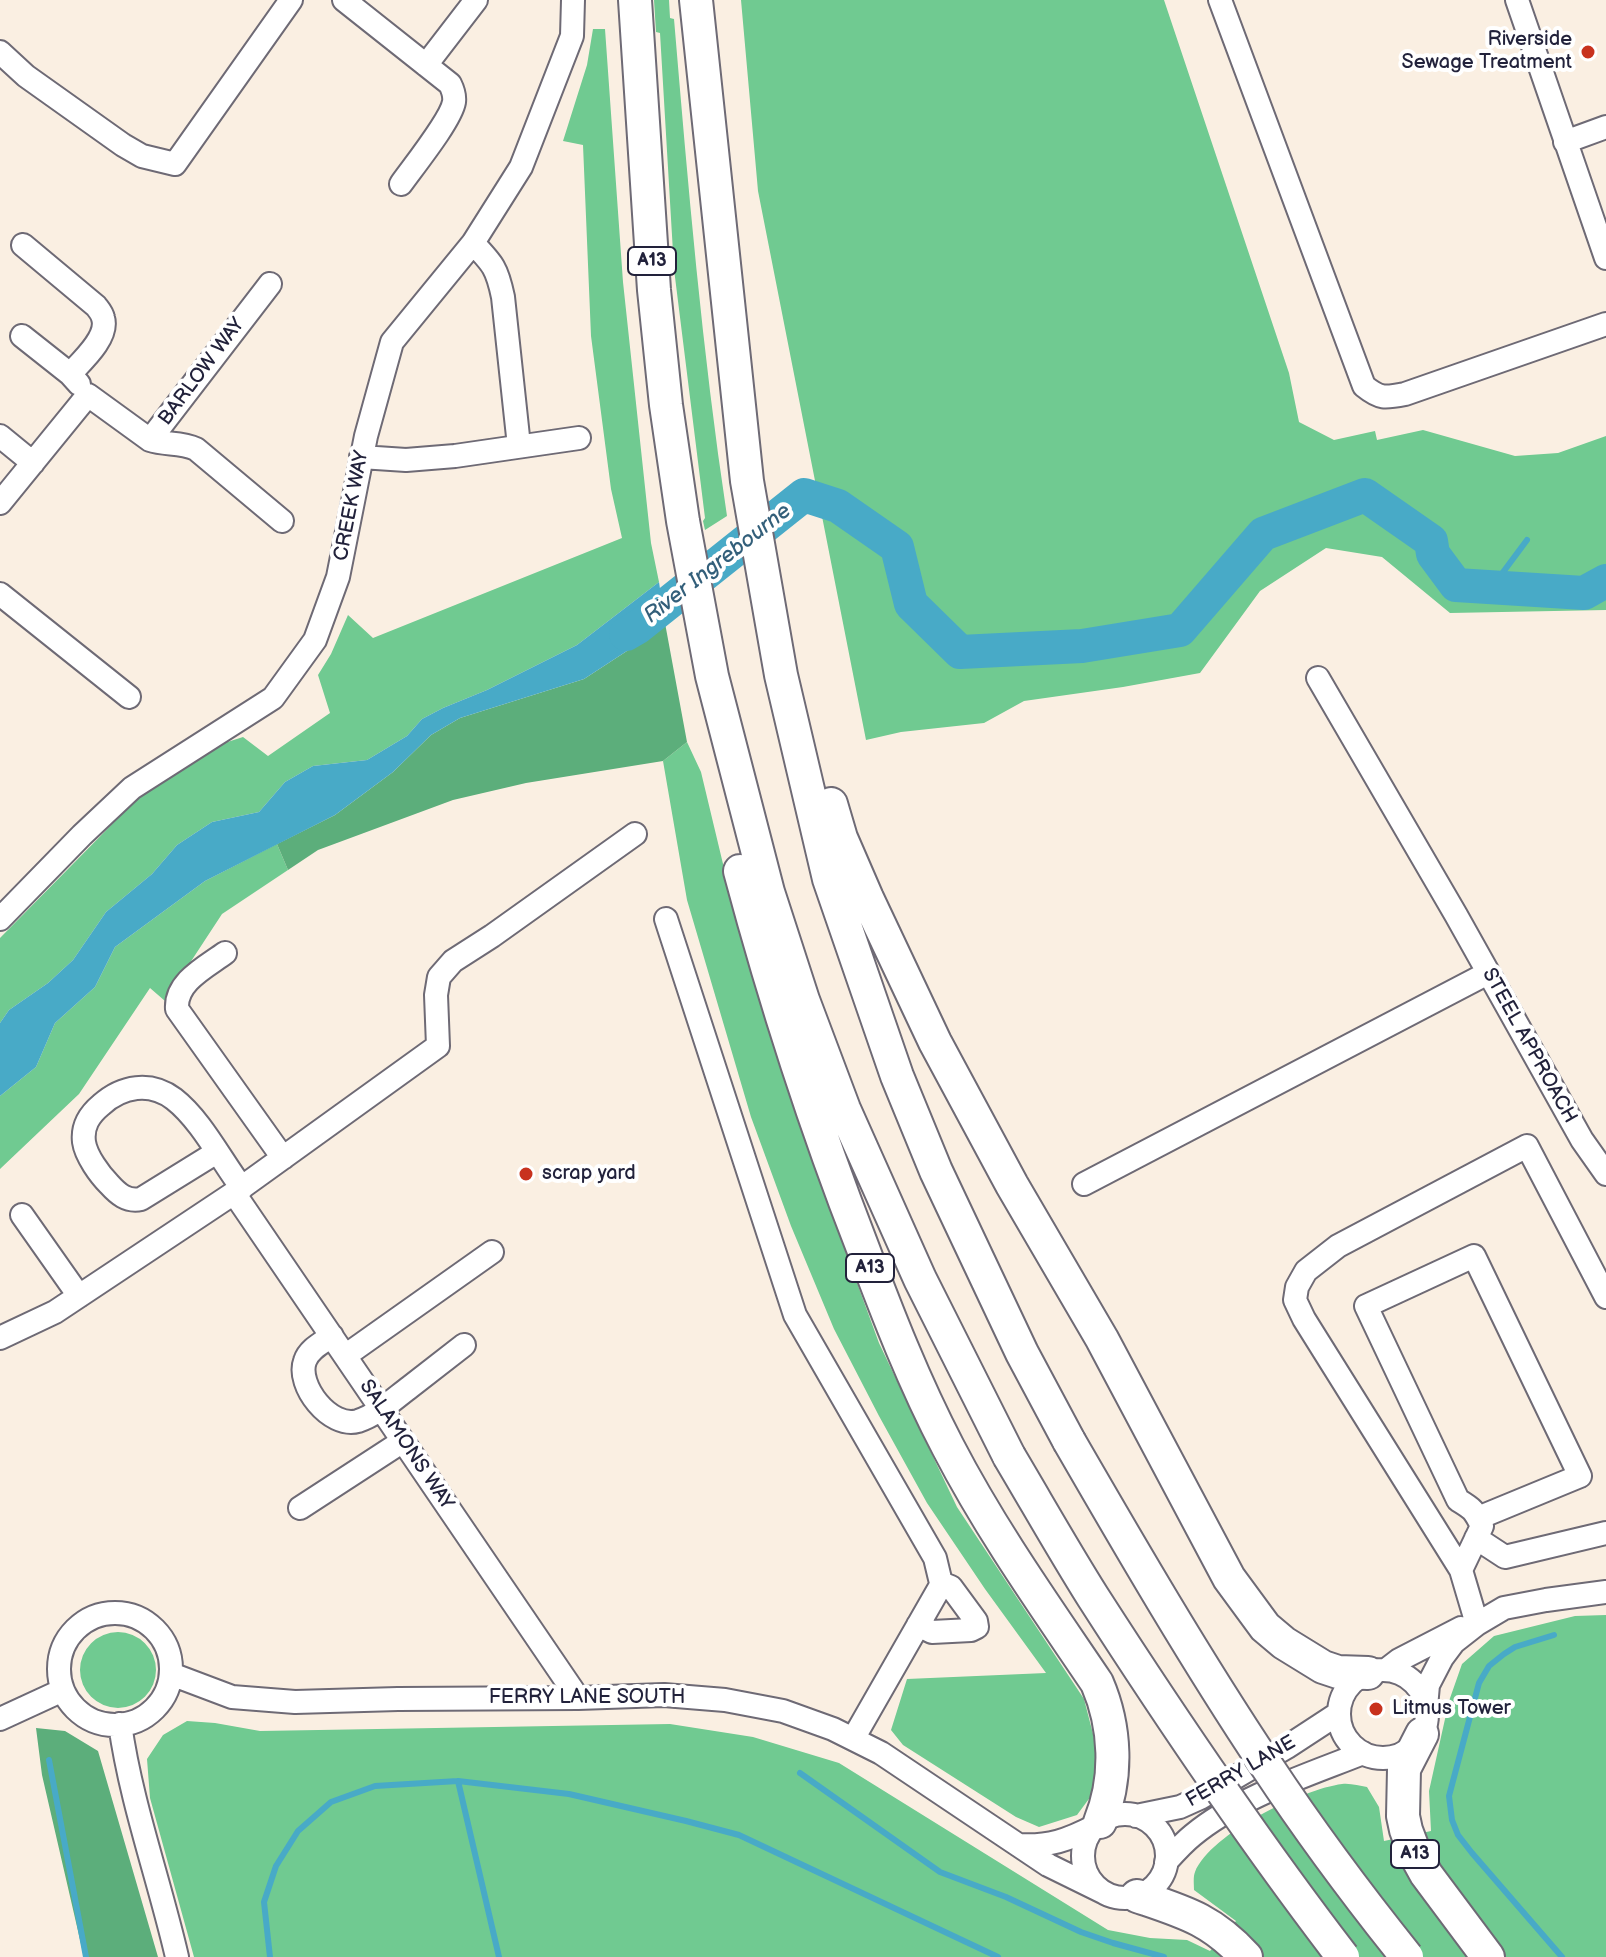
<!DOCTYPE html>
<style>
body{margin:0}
canvas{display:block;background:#faefe2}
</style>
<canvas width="1606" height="1957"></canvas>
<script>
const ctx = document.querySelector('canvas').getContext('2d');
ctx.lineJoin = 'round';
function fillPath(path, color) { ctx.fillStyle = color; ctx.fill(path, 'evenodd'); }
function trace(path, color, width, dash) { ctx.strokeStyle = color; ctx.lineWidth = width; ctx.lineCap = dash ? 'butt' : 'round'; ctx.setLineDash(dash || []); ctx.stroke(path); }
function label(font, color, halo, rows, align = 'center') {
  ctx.font = font + ' "Balsamiq Sans",sans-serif'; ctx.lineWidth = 8; ctx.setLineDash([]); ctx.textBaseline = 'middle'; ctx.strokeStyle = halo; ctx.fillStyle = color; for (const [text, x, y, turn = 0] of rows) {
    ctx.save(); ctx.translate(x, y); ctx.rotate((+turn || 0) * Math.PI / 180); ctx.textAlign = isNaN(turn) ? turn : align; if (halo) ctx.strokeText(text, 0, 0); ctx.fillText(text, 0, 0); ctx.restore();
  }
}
const green = new Path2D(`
 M654 0H669L670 18 674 19C688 185 702 351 727 516L705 530 703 521 705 518 674 269 660 33 656 32Z
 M741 0H1164L1289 373 1299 422 1334 440 1375 431 1377 440 1423 430 1515 456 1558 453 1606 436V610L1450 613 1382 557 1326 548 1260 591 1200 673 1123 687 1024 701 984 723 901 732 866 740 758 191Z
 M593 29H605L623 282 651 543 659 582 577 645 487 690 443 708 422 719 407 736 367 760 313 766 285 782 259 812 212 822 177 845 152 874 106 912 73 960 48 983 9 1010 0 1023V938L135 801 215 746 243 737 268 756 330 713 318 675 331 654 348 615 373 638 622 538 611 489 591 336 583 145 563 141 587 65Z
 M687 742 701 772 735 914 808 1149 879 1343 957 1507 1084 1699 1100 1761 1094 1792 1077 1815 1039 1827 1016 1817 903 1745 891 1730 907 1679 1046 1673 985 1589 927 1503 879 1416 834 1329 791 1226 751 1117 687 900 663 761Z
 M277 844 288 870 222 914 165 1001 150 988 79 1094 0 1169V1096L36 1067 55 1023 95 987 115 947 205 881Z
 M1606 1615V1957H194L150 1798 147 1759 163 1735 187 1721 215 1723 260 1731 670 1724 753 1737 839 1763 1108 1930 1150 1938 1187 1940 1210 1951 1236 1921 1194 1890C1194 1884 1193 1877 1195 1872 1211 1833 1303 1789 1342 1784 1351 1783 1359 1786 1367 1787L1379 1807 1384 1841 1431 1831 1429 1791 1449 1701 1462 1664 1494 1636 1575 1616Z
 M80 1670a38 38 0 1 1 76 0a38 38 0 1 1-76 0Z`);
const forest = new Path2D(`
 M665 623 687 742 663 761 526 783 453 800 318 850 288 870 277 844 335 815 393 772 431 735 460 718 584 679 656 632Z
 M36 1728 65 1731 98 1751 158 1957H84L42 1775Z`);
const water = new Path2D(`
 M659 582 665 623 656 632 584 679 460 718 431 735 393 772 335 815 205 881 115 947 95 987 55 1023 36 1067 0 1096V1023L9 1010 48 983 73 960 106 912 152 874 177 845 212 822 259 812 285 782 313 766 367 760 407 736 422 719 443 708 487 690 577 645Z`);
const stream = new Path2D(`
 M1492 587 1527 540
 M1554 1635 1515 1647 1504 1654 1489 1666 1479 1683 1449 1796 1452 1820 1458 1835 1472 1853 1562 1957
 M49 1760 86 1957
 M800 1773 940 1872 1006 1897 1081 1932 1113 1943 1164 1957
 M458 1781 499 1957
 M270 1957 264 1902 276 1866 298 1831 331 1802 375 1786 458 1781 569 1794 686 1821 739 1835 998 1957`);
const river = new Path2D(`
 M626 634 638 627 804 495 838 506 897 547 911 604 960 652 1082 646 1180 630 1263 534 1365 495 1431 541 1433 554 1456 585 1584 593 1606 581`);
const minor = new Path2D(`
 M344 0 450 84C453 90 455 95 454 102 451 120 413 167 401 184
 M1220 0 1364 386C1380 399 1385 398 1405 394L1606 324
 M1517 0 1606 258
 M0 52 26 76 123 145 142 156 175 164 291 0
 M426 65 476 0
 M1565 142 1606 127
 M473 243C493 264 497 268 503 297L519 446
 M23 245 96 306C99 310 102 313 103 318 109 337 82 361 70 374
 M22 336 70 374 79 384
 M0 436 33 463
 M150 440C165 445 181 442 196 449L282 521
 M361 457 406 460 455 456 579 438
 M0 503 88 395 150 440 270 284
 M0 594 129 697
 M1318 678 1456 915 1582 1140 1606 1174
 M0 919 82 835 132 788 273 698 315 640 338 577 366 436 392 342 473 243 521 167 572 36 573 0
 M666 919 795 1315 935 1558 941 1583 940 1587 853 1739
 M225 953C206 967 175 982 177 1009L283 1158
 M217 1152 141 1199C127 1202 118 1194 109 1184 100 1175 86 1156 84 1142 82 1126 89 1115 101 1105 122 1086 150 1081 174 1099 201 1120 221 1160 242 1188
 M1084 1184 1488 973
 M234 1193 578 1698
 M22 1215 79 1296
 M332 1336C322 1343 309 1349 305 1361 296 1385 330 1429 358 1421 377 1415 394 1399 410 1387 428 1373 446 1359 464 1345
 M0 1338 55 1312 234 1193 438 1046 436 995 439 977 453 961 492 936 635 834
 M345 1356 492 1252
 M300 1508 403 1441
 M1476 1538 1505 1557 1606 1533
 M1461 1570 1482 1526C1474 1510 1473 1509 1458 1500L1366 1306 1474 1256 1580 1476 1478 1518
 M59 1669a56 56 0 1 1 112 0a56 56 0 1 1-112 0Z
 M1477 1624 1461 1570 1304 1319 1295 1300 1297 1287 1306 1271 1338 1246 1527 1146 1606 1297
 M918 1625 932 1632 971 1630 977 1627 976 1621 951 1587 941 1583
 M1386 1670 1399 1660 1461 1628
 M1339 1714a44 44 0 1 1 88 0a44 44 0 1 1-88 0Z
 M171 1674 232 1697 295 1702 398 1699 578 1698 664 1695 725 1700 783 1711 833 1729 881 1753 1048 1865 1109 1895
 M1426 1707 1428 1685 1442 1658 1454 1642 1477 1624 1504 1608 1546 1600 1606 1592
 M0 1719 63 1690
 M120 1724C131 1803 159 1879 177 1957
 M1083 1856a42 42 0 1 1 84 0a42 42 0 1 1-84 0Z
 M1136 1816 1180 1807 1200 1798 1287 1747 1339 1713
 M1018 1845C1049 1847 1068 1840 1095 1826
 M1166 1862C1175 1852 1183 1843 1193 1835 1239 1797 1308 1775 1363 1753`);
const highway = new Path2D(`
 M635 0 654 290 666 405 683 521 712 676 768 892 803 1000 844 1109 920 1279 1009 1456
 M696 0 747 481 781 675 829 879 897 1076 936 1171 1022 1353 1069 1441
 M831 804 841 838 867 898 935 1042 1012 1185 1102 1339 1229 1578 1265 1627 1284 1643 1323 1667 1338 1672 1368 1673
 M740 871C774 998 814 1123 862 1246 888 1315 914 1382 948 1447 991 1530 1045 1606 1097 1683 1116 1727 1118 1778 1100 1822
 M1422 1734 1404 1769 1403 1816 1406 1830 1415 1854 1426 1874 1488 1957
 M1137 1896C1184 1912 1211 1919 1246 1957`);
const highwayBridge = new Path2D(`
 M1069 1441C1132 1550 1196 1660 1266 1765 1309 1830 1358 1896 1407 1957
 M1009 1456C1037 1503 1064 1551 1093 1597 1172 1720 1254 1841 1343 1957`);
const markers = [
 [1588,52,8,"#c8321e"],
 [526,1174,8,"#c8321e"],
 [1376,1709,8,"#c8321e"]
];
const shields = [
 [652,261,48],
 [870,1268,48],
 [1415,1854,48]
];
const shieldNames = [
 ["A13",652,261],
 ["A13",870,1268],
 ["A13",1415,1854]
];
const poiNames = [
 ["Riverside",1572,40,"right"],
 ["Sewage Treatment",1572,63,"right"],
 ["scrap yard",542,1174],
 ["Litmus Tower",1392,1709]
];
const streetNames = [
 ["BARLOW WAY",202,372,-53],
 ["CREEK WAY",352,506,-79],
 ["STEEL APPROACH",1529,1046,61],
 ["SALAMONS WAY",406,1445,56],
 ["FERRY LANE SOUTH",587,1698],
 ["FERRY LANE",1241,1772,-30]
];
const waterNames = [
 ["River Ingrebourne",718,564,-38]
];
fillPath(green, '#70ca91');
fillPath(forest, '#5cae7b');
fillPath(water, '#48aac7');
trace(stream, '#48aac7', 6);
trace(river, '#48aac7', 34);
trace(minor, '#6e6a75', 26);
trace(highway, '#6e6a75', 36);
trace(minor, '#fff', 22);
trace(highway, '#fff', 32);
trace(highwayBridge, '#6e6a75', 36, []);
trace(highwayBridge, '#fff', 32);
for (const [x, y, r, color] of markers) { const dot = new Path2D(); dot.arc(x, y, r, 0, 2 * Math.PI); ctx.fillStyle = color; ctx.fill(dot); trace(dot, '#fff', 3); }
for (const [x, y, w] of shields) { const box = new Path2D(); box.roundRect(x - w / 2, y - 14, w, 28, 6); ctx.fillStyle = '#fff'; ctx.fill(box); trace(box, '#22223b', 2); }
label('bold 18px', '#22223b', null, shieldNames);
label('20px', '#22223b', '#fff', poiNames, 'left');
label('20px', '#22223b', '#fff', streetNames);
label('italic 22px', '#335f7a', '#fff', waterNames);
</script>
